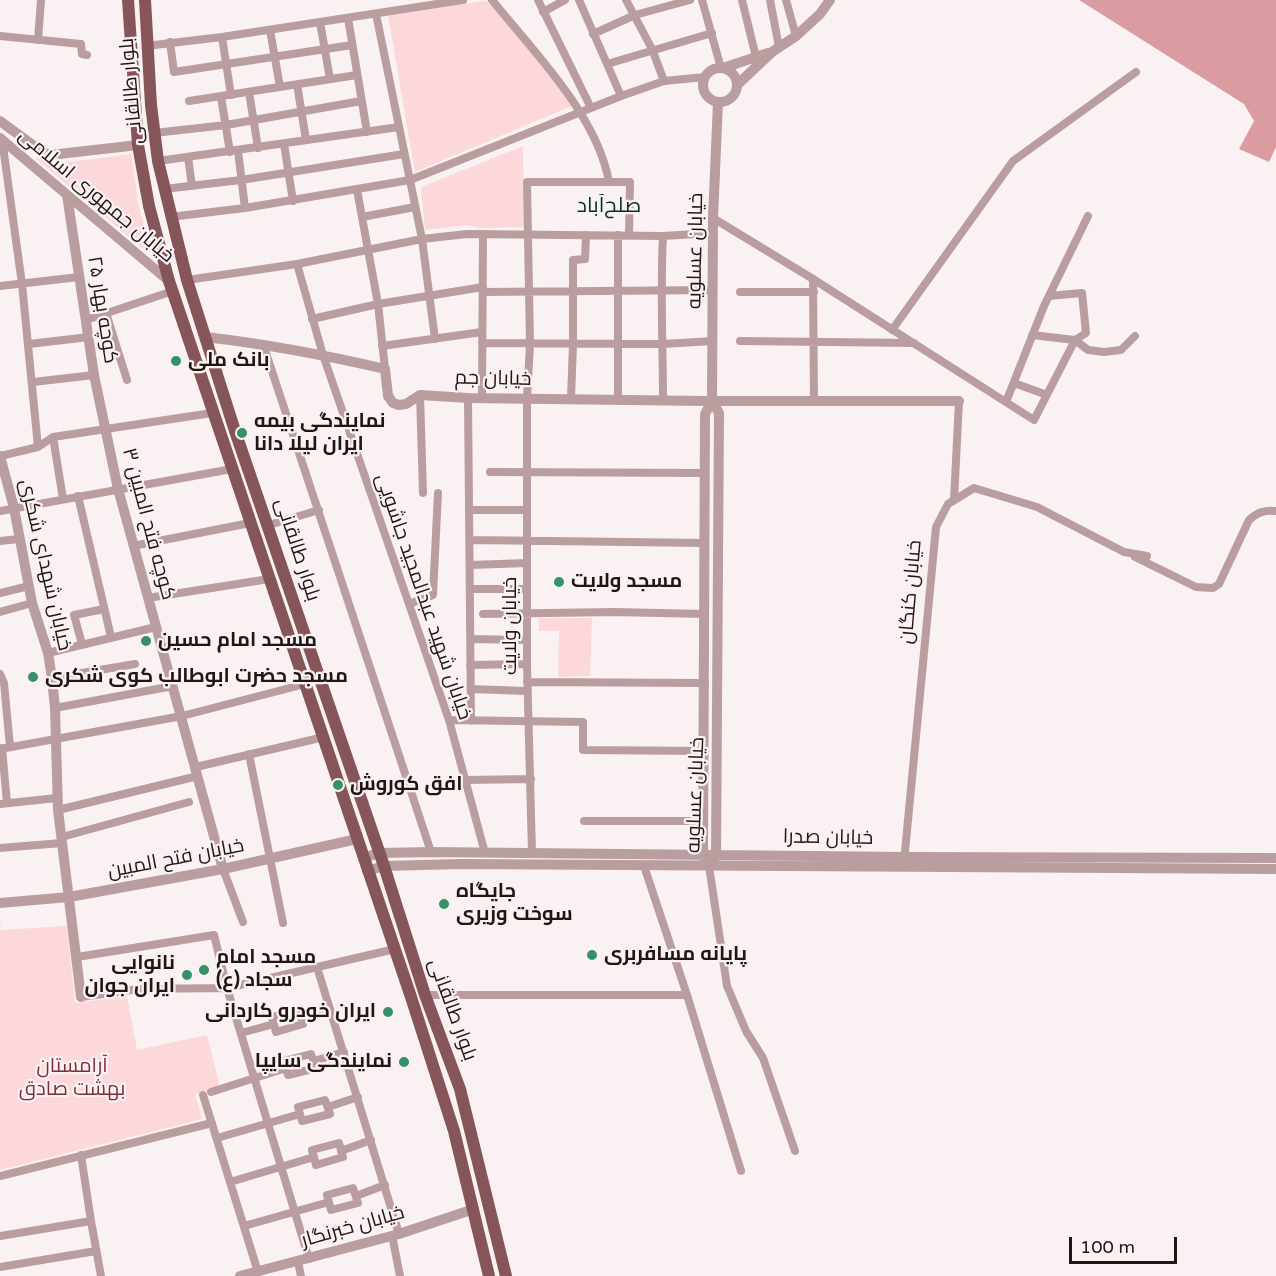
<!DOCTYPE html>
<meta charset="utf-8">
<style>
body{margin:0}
#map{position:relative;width:1276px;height:1276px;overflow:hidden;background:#faf2f2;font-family:"Varela Round",sans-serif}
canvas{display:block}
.scale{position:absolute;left:1069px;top:1237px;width:108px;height:27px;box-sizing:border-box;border:3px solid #221516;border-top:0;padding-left:8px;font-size:18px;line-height:21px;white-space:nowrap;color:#221516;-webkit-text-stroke:4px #faf2f2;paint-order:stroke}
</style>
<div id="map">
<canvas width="1276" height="1276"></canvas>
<div class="scale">100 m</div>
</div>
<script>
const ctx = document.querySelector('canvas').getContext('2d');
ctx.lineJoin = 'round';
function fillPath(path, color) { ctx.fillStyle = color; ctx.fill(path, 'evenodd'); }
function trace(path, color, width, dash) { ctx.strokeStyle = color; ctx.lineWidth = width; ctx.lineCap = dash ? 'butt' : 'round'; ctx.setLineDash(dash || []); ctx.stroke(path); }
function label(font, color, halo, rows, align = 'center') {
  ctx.font = font + ' "Varela Round",Cairo,sans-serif'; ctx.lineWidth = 4.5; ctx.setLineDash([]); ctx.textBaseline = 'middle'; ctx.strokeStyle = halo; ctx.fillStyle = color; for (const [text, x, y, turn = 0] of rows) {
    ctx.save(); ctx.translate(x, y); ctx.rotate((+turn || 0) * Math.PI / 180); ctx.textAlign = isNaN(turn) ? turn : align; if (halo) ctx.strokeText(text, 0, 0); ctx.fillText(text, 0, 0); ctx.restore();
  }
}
const green = new Path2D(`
 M484 1 495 5 572 106 415 172 388 16Z
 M523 146 524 227 481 228 466 225 425 230 421 187Z
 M131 154 138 203 150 246 142 248 34 157 55 164Z
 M539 618H592L590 676 558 677 559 631H539Z
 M0 919 1 930 67 926 75 1003 127 996 137 1050 207 1035 220 1087 195 1094 202 1119 0 1170Z`);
const water = new Path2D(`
 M1079 0H1276V147L1269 162 1239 149 1254 121 1244 104Z`);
const minor = new Path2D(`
 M492 0C534 52 597 115 609 182
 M538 0 591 108
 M579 0 621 96
 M626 0 652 49 664 81
 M702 0 721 68
 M742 0 756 57
 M770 0 779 47
 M786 0 796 36
 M543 12 565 0
 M376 14 422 239 435 339
 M348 18 367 132
 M320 22 330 79
 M270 30 280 87
 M593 34 635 15 690 0
 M0 36 81 44 82 54 87 55
 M222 37 231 95
 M38 40 41 0
 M170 42 174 72 352 45
 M146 46 222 37 463 0
 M607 64 712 33
 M297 84 306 140
 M249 92 258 148
 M221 97 230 152
 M189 101 357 75
 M154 133 226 125 361 101
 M2 139 22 284 38 447
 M284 144 293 201
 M238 151 245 208
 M188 157 192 186
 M158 161 399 127
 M164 189 241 180 404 154
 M357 190 378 304 385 369
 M170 217 245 208 410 180 621 96 664 81 705 77
 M362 217 415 207
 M713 218 813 279 1034 420 1075 340 1086 333 1082 293 1049 296
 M618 235V400
 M663 236C660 291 663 345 663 400
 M297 264 323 355 449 720 485 853
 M813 279 814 401
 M187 280 297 264 422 239 467 234 663 236 713 233
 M0 286 79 277
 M483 292 713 290
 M740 292H814
 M106 313 127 380
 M312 319 378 304 483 287
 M86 320 173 291
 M892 330 1013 161 1136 72
 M1032 335 1075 340 1088 350 1104 352 1121 350 1135 336
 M740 341 914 343
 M482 343 663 344 713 341
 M29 344 89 337
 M263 344 431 852
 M382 346 482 332
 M33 382 94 375
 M1014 383 1047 395
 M420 395 423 493
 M468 398 471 721
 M482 398 483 234
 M571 399 573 344V260L585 259 586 235
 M1006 402 1044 306 1088 216
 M53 437 63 499
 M0 456 38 447 53 437 212 413
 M490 472 705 473
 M78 496 111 637
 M954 500 959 401
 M470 510H526
 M0 511 232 469
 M269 525 319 510
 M471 540 704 543
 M0 541 19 539
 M133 546 250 523
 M1135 557 1196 587 1213 588 1219 584 1249 520C1258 512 1264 510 1276 511
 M471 565 527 563
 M471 589H527
 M0 593 29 586
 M148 598 269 579
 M409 604 433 595 438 493
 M0 612 32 603
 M483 614 614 612 705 614
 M471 639 527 640
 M82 644 74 615 104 609
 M48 653 156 627
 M470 665 527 664
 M0 674 4 683 10 747
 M52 678 135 664
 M527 682 705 683
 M471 689 527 691
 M55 708 173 686
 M449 720 583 722V750L703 751
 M2 748 7 803
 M0 749 182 716 305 684
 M249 754 283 923
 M196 767 324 737
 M465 780 531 779
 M0 804 57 798
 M58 810 198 776
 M584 821H702
 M62 837 189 802
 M0 848 62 843
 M532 854 527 664V399L530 344 527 182H630L629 235
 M904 862 936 527 948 504 974 488 1037 507 1124 552 1147 556
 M709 866 727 986 746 1031 763 1058 795 1151
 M223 869 243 922
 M77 957 214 935 227 988 309 1259
 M317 967 399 1234
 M425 995H687L644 866
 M687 995 741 1171
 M81 997 139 989 227 988 395 949
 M299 1010 303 1024 276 1032 272 1017Z
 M301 1016 329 1006
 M241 1033 274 1024
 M311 1054 316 1068 288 1075 284 1061Z
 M314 1061 344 1052
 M211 1092 286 1068
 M203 1095 258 1272
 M325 1100 330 1114 302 1121 298 1107Z
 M328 1107 358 1097
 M217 1138 300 1114
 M339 1143 343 1157 316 1165 312 1150Z
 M341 1151 371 1140
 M81 1155 91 1221 101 1276
 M0 1176 212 1123
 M230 1182 314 1157
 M353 1188 358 1203 331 1210 327 1195Z
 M356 1196 385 1185
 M244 1226 329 1202
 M392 1235 400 1276
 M0 1236 91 1221
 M298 1262 301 1276
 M0 1267 96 1251`);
const tertiary = new Path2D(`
 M703 85a17 17 0 1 1 34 0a17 17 0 1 1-34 0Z
 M723 68 768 53
 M737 85 772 52 796 36 820 14 830 0
 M0 121 41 151 50 155 138 145
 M0 138 169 281
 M67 195 94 375 118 489 223 869
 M205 337C266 344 325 355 385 369L388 396 393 403 399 405 406 404 420 395 468 398 706 401H959
 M712 401 719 413 716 856 709 866 703 855 705 414 712 401 713 218 718 102
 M0 456 14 508 32 603 48 653 52 678 55 708 58 810 81 997
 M363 858 379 853 431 852 905 857 1276 858
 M367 871 384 866 460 864 1276 869
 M0 903 69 897 223 869 357 839
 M240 1276 399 1234 474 1209`);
const primary = new Path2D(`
 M128 0 138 145 149 206 169 281 411 997 454 1131 489 1276
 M145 0 151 105 158 161 187 280 235 431 384 866 425 995 460 1089 506 1276`);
const markers = [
 [176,361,6,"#369167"],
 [242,433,6,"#369167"],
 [559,582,6,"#369167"],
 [146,641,6,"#369167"],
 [33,677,6,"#369167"],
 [338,785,6,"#369167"],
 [444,904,6,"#369167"],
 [592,955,6,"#369167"],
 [204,970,6,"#369167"],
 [187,975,6,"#369167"],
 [388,1012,6,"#369167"],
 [404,1062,6,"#369167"]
];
const streetNames = [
 ["بلوار طالقانی",132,91,-95],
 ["خیابان جمهوری اسلامی",96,196,40],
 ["خیابان عسلویه",696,251,-89],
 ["کوچه بهار ۲۵",102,310,81],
 ["خیابان جم",493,379,1],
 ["کوچه فتح المبین ۳",148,524,75],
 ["بلوار طالقانی",297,550,72],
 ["خیابان شهدای شکری",45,565,77],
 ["خیابان کنگان",911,592,-85],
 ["خیابان شهید عبدالمجید جاشویی",423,597,71],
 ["خیابان ولایت",511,626,-90],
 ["خیابان عسلویه",696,795,-88],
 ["خیابان صدرا",828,838,1],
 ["خیابان فتح المبین",176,859,-11],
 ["بلوار طالقانی",452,1010,70],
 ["خیابان خبرنگار",353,1227,-16]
];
const poiNames = [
 ["بانک ملی",188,361],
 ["نمایندگی بیمه",254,422],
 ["ایران لیلا دانا",254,445],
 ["مسجد ولایت",571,582],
 ["مسجد امام حسین",158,641],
 ["مسجد حضرت ابوطالب کوی شکری",45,677],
 ["افق کوروش",350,785],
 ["جایگاه",456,892],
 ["سوخت وزیری",456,915],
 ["پایانه مسافربری",604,955],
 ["مسجد امام",216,958],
 ["سجاد (ع)",216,981],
 ["نانوایی",175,964,"right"],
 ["ایران جوان",175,987,"right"],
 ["ایران خودرو کاردانی",376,1012,"right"],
 ["نمایندگی سایپا",392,1062,"right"]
];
const parkNames = [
 ["آرامستان",72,1067],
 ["بهشت صادق",72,1090]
];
const neighbourhoodNames = [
 ["صلح‌آباد",609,206]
];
fillPath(green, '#fcd8da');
fillPath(water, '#db9ca1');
trace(minor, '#ba9d9f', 8);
trace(tertiary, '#ba9d9f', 10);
trace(primary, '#86555a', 12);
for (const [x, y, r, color] of markers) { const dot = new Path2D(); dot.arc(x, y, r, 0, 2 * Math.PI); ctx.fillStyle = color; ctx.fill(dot); trace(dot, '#faf2f2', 2); }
label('20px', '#221516', '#faf2f2', streetNames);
label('bold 20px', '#221516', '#faf2f2', poiNames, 'left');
label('20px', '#7a2e3a', '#faf2f2', parkNames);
label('21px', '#04321f', '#faf2f2', neighbourhoodNames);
</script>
